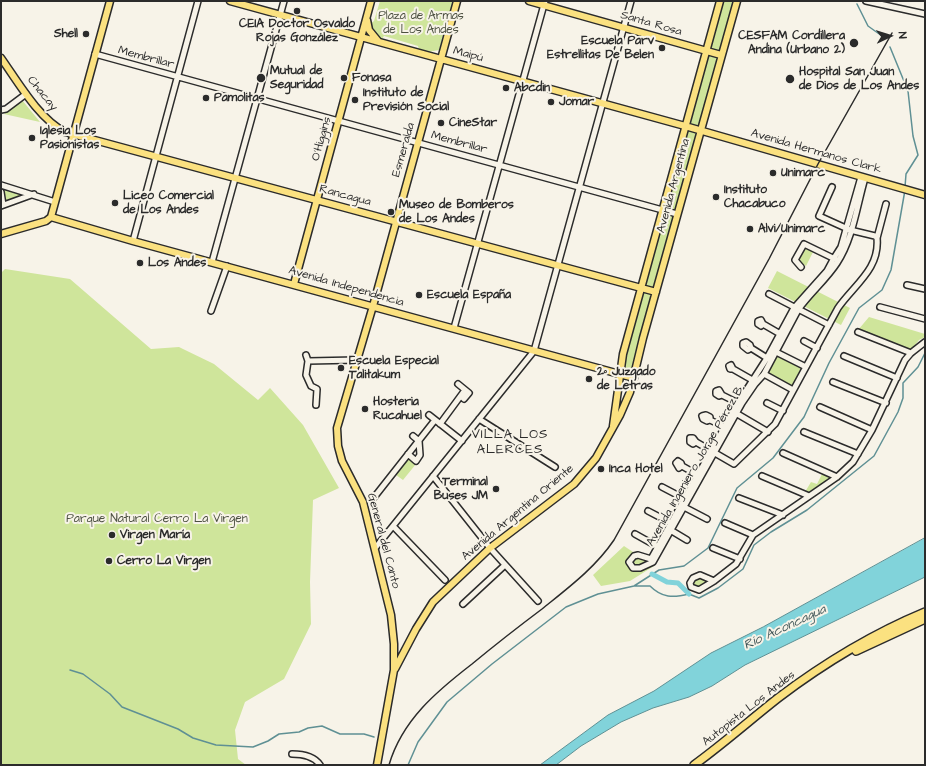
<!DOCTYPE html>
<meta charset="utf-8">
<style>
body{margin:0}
#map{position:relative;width:926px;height:766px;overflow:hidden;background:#f7f3e8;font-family:"Architects Daughter",sans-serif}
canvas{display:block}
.frame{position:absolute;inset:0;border:2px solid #2b2b2b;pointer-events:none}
.north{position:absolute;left:870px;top:16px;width:40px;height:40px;-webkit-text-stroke:3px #f7f3e8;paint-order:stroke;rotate:86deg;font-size:11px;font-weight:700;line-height:16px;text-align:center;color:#2b2b2b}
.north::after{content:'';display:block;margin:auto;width:14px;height:18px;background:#2b2b2b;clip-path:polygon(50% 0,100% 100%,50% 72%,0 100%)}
</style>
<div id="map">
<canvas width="926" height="766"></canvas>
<div class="frame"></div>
<div class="north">N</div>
</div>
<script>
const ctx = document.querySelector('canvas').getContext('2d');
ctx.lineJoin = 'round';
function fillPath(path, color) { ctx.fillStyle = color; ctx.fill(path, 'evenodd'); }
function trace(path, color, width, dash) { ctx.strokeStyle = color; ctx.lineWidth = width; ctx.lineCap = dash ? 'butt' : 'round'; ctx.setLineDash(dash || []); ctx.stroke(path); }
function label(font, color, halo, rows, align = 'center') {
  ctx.font = font + ' "Architects Daughter",sans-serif'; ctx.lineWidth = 4; ctx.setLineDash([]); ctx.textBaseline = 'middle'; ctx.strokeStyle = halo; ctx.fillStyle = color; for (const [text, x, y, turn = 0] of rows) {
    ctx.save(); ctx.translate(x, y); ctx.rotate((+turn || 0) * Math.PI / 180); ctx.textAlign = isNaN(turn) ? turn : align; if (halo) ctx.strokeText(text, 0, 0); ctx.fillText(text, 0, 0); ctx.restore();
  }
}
const green = new Path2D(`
 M380 1H453L439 50 428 52 419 50 418 46 384 36 381 40 376 38 370 24 374 21Z
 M723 1H735L632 374 620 372 624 352Z
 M22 100 40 122 4 114Z
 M4 189 23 195 6 201Z
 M804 248 813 252 806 266 797 259Z
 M5 269 70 279 151 349 179 347 183 349 214 364 258 400 270 388 303 425 339 488 313 500 310 582 311 624 284 679 245 702 235 730 238 759 246 765H1V273Z
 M777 271 850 308 841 325 768 288Z
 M869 317 925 334V337L919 340 910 351 858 330Z
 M777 354 802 368 792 386 767 374Z
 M409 458 416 464 403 480 396 475Z
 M822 474 832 477 809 494 805 492 811 482 817 484Z
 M624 546 654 566 630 581 601 586 593 575Z
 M701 577 708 580V583L699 588 695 587 692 583Z`);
const water = new Path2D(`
 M925 538V577L745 665 712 686 689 697 653 708 621 722 581 746 556 765H540L608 715 654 691 711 653 763 627Z`);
const stream = new Path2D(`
 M857 4 868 26 882 36
 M890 47 908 91 913 136 918 155 906 174 905 187
 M634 586H650C662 598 673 598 689 594L699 598 718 588 743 569 754 545 771 532 807 510 874 456 898 412 903 398V383L918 367 925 353
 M70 670 83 674 110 694 122 707 178 729 193 738 216 745 253 747 268 741 279 734 299 732 308 728 322 726 340 734H364L374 737
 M408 765 418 742 447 702 492 664 566 607 598 594 634 586 659 570 684 566 708 548 737 488 773 458 804 417 829 363 859 308 882 290 891 270 905 190`);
const canal = new Path2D(`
 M652 574 667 582 678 583 689 594`);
const minor = new Path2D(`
 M866 1 925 14
 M95 54 677 214
 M1 110 6 109 26 94
 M861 177 841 247 834 258 827 271 794 308 767 358 738 403 651 559 638 555 634 556 629 562 633 568H640L653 562 742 403 755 384 764 374 798 310C810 293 826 280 837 263 853 239 857 205 865 178
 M1 185 55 202
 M832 187 819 216 850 230 875 236 877 238
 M1 192 3 205
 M1 206 34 194
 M877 238 886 204
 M133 241 198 1
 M212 262 284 1
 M801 267 795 260 804 244 837 260
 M907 285 925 289
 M769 294 829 325
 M880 307 925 319
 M211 311 227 266
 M763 324 761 326 758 324V321L761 320 763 324 782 335
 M454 328 545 1
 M858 332 911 353
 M804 341 817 348
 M751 348 748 350 743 346V343L746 342 750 345 751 348 767 358
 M776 352 806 367
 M306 355 308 361
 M844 356 897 378
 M733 369H730L729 366 731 365 733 369 754 381
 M764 374 793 390
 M833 382 886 403
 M458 384 469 393 464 399 461 396
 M722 395 719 396 716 394V391L719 390 722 395 738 403
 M767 403 783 411
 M316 405 317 389 311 386 306 375 308 361 357 360
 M820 407 872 430
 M734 412 768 432
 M429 415 462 441
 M479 419 555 467
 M710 420 707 421 703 419 702 416 706 415 710 417V420L725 427
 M440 424 465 390
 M804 432 858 454
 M696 442 693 444 690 442V438H693L696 442 734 464 775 424 838 308C854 285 880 269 877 238
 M783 453 837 477
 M408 454 416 461 420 455 419 441 413 436
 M682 466 679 468 676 463 678 461 681 463 682 466 698 475
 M433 476 490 548 538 601
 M762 476 809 496
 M662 487 685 499 684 507 707 519
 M739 498 783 515
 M372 500 435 420
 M648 511 671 523
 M725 523 753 535
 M393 526 445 580
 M672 531 687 540
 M635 534 660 548
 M376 547 534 351 631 1
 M713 548 740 559
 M714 581 700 575 693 578 690 583 691 587 699 590 714 581 736 564 753 535 837 477 853 462 872 430 905 360 911 353 925 342
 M463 604 505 565
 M292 754C302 754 314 756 320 765`);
const major = new Path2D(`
 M230 1 685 126 925 195
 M529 1 721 55
 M367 20 369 30 378 41
 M1 58C18 82 39 119 65 132L656 292
 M51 217 133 241 634 378
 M51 217 110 1
 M1 234 46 221 51 217
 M294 284 371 1
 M613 426 623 354 720 1
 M395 669 416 629 433 602 490 548 574 484 596 458 620 415 630 392 643 338 737 1
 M377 765 394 670V644L391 615 363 502 342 461 338 446 337 428 373 306 457 1`);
const highway = new Path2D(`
 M856 651 925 619
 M694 765C723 744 750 720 778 698 823 664 872 634 925 612`);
const rail = new Path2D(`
 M389 765C402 720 437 691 472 664 495 645 518 627 542 609 568 588 595 568 614 540L769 259 818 164 892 33`);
const markers = [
 [297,11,4,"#2b2b2b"],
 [86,34,4,"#2b2b2b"],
 [854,43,5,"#2b2b2b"],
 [662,48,4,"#2b2b2b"],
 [261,78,5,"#2b2b2b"],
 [344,78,4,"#2b2b2b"],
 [790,79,5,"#2b2b2b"],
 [506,88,4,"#2b2b2b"],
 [206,98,4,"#2b2b2b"],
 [355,100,4,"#2b2b2b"],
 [551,102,4,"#2b2b2b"],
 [441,123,4,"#2b2b2b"],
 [32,138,4,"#2b2b2b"],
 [773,173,4,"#2b2b2b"],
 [716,197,4,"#2b2b2b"],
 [115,203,4,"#2b2b2b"],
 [391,212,4,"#2b2b2b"],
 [750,229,4,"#2b2b2b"],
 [140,263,4,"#2b2b2b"],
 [419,295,4,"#2b2b2b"],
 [341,368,4,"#2b2b2b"],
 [589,379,4,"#2b2b2b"],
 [365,409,4,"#2b2b2b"],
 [601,469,4,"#2b2b2b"],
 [496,489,4,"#2b2b2b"],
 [112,535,4,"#2b2b2b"],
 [109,561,4,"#2b2b2b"]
];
const parkNames = [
 ["Plaza de Armas",421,16],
 ["de Los Andes",421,30],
 ["Parque Natural Cerro La Virgen",157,519]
];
const poiNames = [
 ["CEIA Doctor Osvaldo",297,24,"center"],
 ["Rojas González",297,38,"center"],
 ["Shell",78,34,"right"],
 ["CESFAM Cordillera",845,36,"right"],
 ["Andina (Urbano 2)",845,50,"right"],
 ["Escuela Parv",654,41,"right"],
 ["Estrellitas De Belen",654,55,"right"],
 ["Mutual de",270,71],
 ["Seguridad",270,85],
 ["Hospital San Juan",799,72],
 ["de Dios de Los Andes",799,86],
 ["Fonasa",352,78],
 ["Abcdin",514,88],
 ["Instituto de",363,93],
 ["Previsión Social",363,107],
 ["Pamolitas",214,98],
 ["Jomar",559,102],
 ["CineStar",449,123],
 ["Iglesia Los",40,131],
 ["Pasionistas",40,145],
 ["Unimarc",781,173],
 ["Instituto",724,190],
 ["Chacabuco",724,204],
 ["Liceo Comercial",123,196],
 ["de Los Andes",123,210],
 ["Museo de Bomberos",399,205],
 ["de Los Andes",399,219],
 ["Alvi/Unimarc",758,229],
 ["Los Andes",148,263],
 ["Escuela España",427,295],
 ["Escuela Especial",349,361],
 ["Talitakum",349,375],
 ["2º Juzgado",597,372],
 ["de Letras",597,386],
 ["Hosteria",373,402],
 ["Rucahuel",373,416],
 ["Inca Hotel",609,469],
 ["Terminal",488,482,"right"],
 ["Buses JM",488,496,"right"],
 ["Virgen María",120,535],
 ["Cerro La Virgen",117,561]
];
const streetNames = [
 ["Santa Rosa",651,24,16],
 ["Maipú",468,55,15],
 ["Membrillar",146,58,15],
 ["Chacay",42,94,51],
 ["O'Higgins",322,139,-74],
 ["Membrillar",459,143,15],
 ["Esmeralda",404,150,-74],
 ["Avenida Hermanos Clark",816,152,16],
 ["Avenida Argentina",674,186,-75],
 ["Rancagua",345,196,15],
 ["Avenida Independencia",346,287,16],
 ["Avenida Ingeniero Jorge Pérez B.",696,466,-60],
 ["Avenida Argentina Oriente",518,513,-40],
 ["General del Canto",383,541,75],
 ["Autopista Los Andes",749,709,-38]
];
const neighbourhoodNames = [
 ["VILLA LOS",510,435],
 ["ALERCES",510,450]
];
const waterNames = [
 ["Río Aconcagua",785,628,-25]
];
fillPath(green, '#cfe59b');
fillPath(water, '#81d3da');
trace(water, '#5f9094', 1);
trace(stream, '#5f9094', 1.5);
trace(canal, '#81d3da', 5);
trace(minor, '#2b2b2b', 8);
trace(major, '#2b2b2b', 9);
trace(highway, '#2b2b2b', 10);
trace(minor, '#f7f3e8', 5);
trace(major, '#fbe180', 6);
trace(highway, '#fbe180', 7);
trace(rail, '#2b2b2b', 1.5);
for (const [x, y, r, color] of markers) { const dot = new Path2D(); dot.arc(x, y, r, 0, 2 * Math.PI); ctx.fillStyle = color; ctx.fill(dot); trace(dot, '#f7f3e8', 1.5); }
label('12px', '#4c5041', '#f7f3e8', parkNames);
label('bold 12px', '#2b2b2b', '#f7f3e8', poiNames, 'left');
label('12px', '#2b2b2b', '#f7f3e8', streetNames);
ctx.letterSpacing = '1px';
label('13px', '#2b2b2b', '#f7f3e8', neighbourhoodNames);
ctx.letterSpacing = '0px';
label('italic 13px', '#405557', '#f7f3e8', waterNames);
</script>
